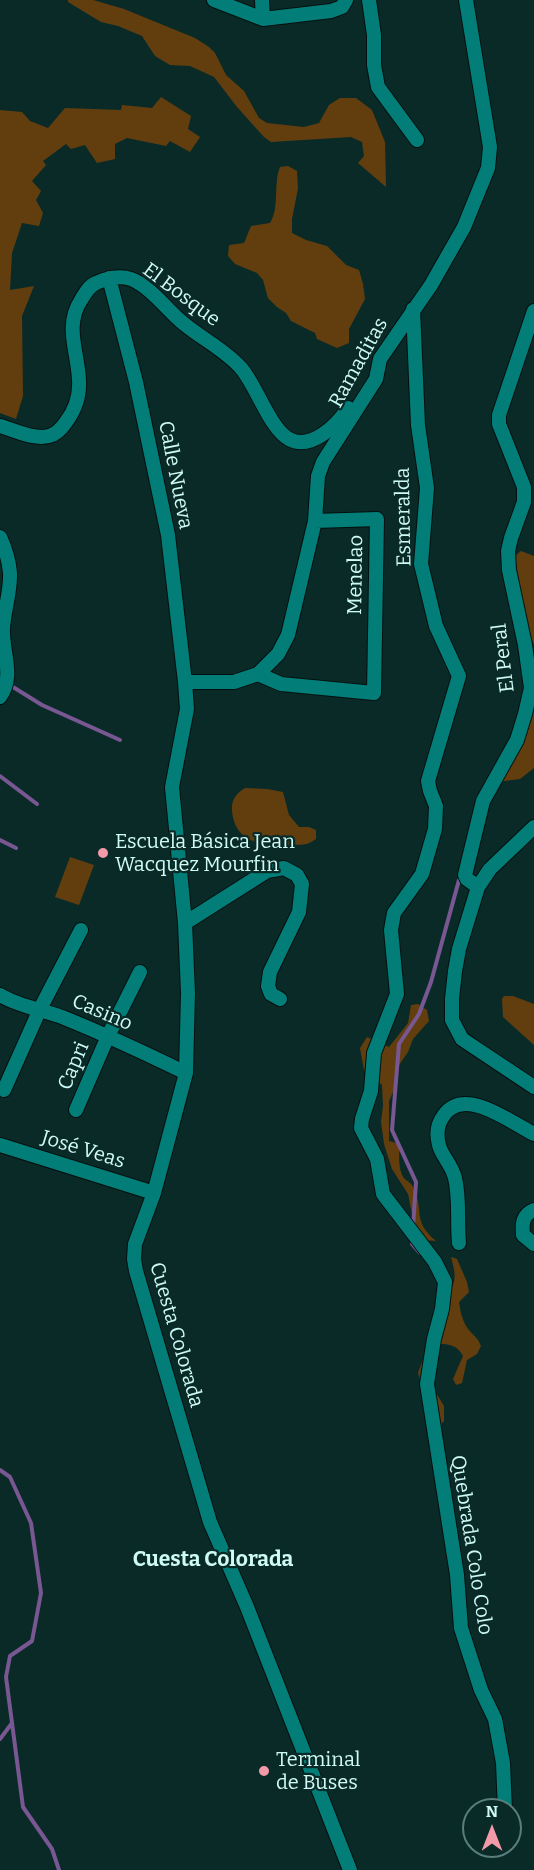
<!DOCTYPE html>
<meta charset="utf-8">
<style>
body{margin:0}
#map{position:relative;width:534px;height:1870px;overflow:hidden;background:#0a2a28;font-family:Bitter,serif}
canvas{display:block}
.north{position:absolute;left:462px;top:1798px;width:60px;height:60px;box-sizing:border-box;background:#0a2a28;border:2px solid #597e7b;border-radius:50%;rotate:0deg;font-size:16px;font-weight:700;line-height:24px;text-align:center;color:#cffbf7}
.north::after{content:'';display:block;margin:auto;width:21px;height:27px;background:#f39aa9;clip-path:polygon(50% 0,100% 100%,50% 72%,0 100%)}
</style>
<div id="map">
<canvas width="534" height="1870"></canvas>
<div class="north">N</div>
</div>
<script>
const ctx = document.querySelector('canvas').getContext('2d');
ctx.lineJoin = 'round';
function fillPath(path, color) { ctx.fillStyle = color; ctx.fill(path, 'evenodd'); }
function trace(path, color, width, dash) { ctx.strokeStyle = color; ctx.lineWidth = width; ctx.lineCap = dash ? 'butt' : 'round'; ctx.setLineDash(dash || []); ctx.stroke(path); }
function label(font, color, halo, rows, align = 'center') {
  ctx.font = font + ' Bitter,serif'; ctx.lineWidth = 4.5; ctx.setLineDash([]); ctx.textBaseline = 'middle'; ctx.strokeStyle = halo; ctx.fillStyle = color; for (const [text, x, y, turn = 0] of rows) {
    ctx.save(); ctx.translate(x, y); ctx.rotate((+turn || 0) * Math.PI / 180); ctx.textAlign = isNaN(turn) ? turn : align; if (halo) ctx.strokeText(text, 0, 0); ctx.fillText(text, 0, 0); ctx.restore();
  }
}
const green = new Path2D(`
 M68 0H93L124 9 195 38 209 47 215 53 226 75 244 91 259 118 267 123 304 127 319 123 329 105 340 98H356L372 110 385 142 386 187 358 163 364 156 362 142 351 137 271 142 264 137 237 107 214 77 190 66 170 65 155 56 142 36 118 26 101 22 68 2Z
 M161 97 191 116 188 129 200 137 190 152 170 141 166 146 127 138 115 144V159L97 163 85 145 71 149 66 144 43 161 46 165 32 181 41 191 36 200 43 213 39 226 22 223 12 253 10 290 34 286 22 316 23 396 16 419 0 413V110L22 112 30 121 48 128 65 108 121 110 122 105 152 108Z
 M288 166 297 171 298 188 292 219V233L306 240 327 246 346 265 359 270 363 284 365 299 349 329V343L337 348 317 339 315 333 291 321 286 313 277 307 268 298 263 280 257 273 235 264 228 256 229 245 244 243 251 226 270 223C280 207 273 184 280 167Z
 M521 551 534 556V645L521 614 510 560Z
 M534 658V768L520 779 497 782 526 710Z
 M245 788 267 789 283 792 289 815 299 827H309L316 830V839C304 847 302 844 289 845 262 846 235 843 232 811 231 799 237 793 245 788Z
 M70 857 94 865 79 905 55 897Z
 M504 996H513L534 1004V1045L503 1017 502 999Z
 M418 1004 427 1010 429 1021 413 1039 408 1052 397 1068 394 1090 389 1101V1141L400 1144C399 1153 398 1168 403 1177 406 1181 411 1182 413 1187 425 1210 411 1220 436 1241L425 1240 414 1224 408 1194 392 1169 384 1144 381 1122 383 1106 382 1085 364 1070 360 1048 367 1037 389 1047 408 1023 411 1005Z
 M451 1257 457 1259 467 1282 469 1292 459 1302C460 1310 462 1319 466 1326 471 1334 478 1337 481 1346L477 1354 467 1360 462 1383 456 1385 453 1379 463 1356C457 1345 450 1344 438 1344L433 1388 444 1406V1421L435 1430 418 1373 447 1294C458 1282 455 1272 451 1257Z`);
const stream = new Path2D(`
 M0 679 42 705 120 740
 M0 776 37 804
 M0 840 16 848
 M413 1227 416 1182 392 1130 399 1044 419 1014 431 982 459 880
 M412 1240V1244L420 1253
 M0 1470 10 1477 31 1523 41 1593 32 1641 10 1656 6 1677 23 1807 52 1849 59 1870
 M0 1739 12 1723`);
const minor = new Path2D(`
 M214 0 263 19 331 11 342 7 346 0
 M262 0 263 19
 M369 0 374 35V65L378 87 417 140
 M109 278 136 382 168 535 185 682 187 709 172 787 185 923 188 993 186 1073 154 1193 135 1244 134 1259 136 1271 210 1522 247 1607 350 1870
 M413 309 418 425 427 488 421 564 436 626 459 676 428 781 430 791 436 806 435 829 422 874 394 913 391 930 397 994 374 1053 371 1091 362 1119 361 1128 377 1159 383 1194 435 1262 445 1282 442 1309 434 1339 427 1384 457 1575 461 1628 481 1690 495 1719 503 1763 505 1810
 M0 426C14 430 34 440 49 436 57 434 62 428 66 422 75 410 80 395 79 380 78 352 64 326 81 300 85 293 89 286 96 283 106 278 120 275 131 279 151 287 167 310 183 323 202 339 224 349 241 368 256 385 270 429 289 439 311 451 337 425 348 408
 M0 537C5 548 9 560 10 573 11 591 4 610 3 629 2 652 15 676 0 697
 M258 674 281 684 374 693 377 519 315 521
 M185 682H234L258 674 278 654 288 635 315 521 318 476 323 462 376 379 380 359 431 285 464 227 488 168 490 147 466 0
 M534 827 490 869 478 887 459 949 455 971 452 999V1020L462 1039 534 1087
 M478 887 467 879 465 875 483 801 517 740 525 714 531 688 525 645 509 570 508 551 511 538 524 502V487L499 424V415L534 311
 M185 923 267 871 284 868 297 875 302 884 299 912 270 972 268 986 271 994 280 999
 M0 995C18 1006 42 1010 62 1017 104 1034 145 1053 186 1073
 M4 1090 40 1009 81 930
 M76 1110 108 1036 140 972
 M0 1145 154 1193
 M534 1210C522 1215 522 1224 523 1235L534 1244
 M459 1243C457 1221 460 1199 455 1178 452 1165 441 1155 439 1145 436 1134 437 1124 444 1115 465 1086 510 1122 534 1134`);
const markers = [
 [103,853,6,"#f39aa9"],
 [264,1771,6,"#f39aa9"]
];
const streetNames = [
 ["El Bosque",181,295,37],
 ["Ramaditas",359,363,-61],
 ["Calle Nueva",175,475,79],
 ["Esmeralda",404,517,-91],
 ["Menelao",356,575,-89],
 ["El Peral",504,658,-97],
 ["Casino",102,1013,23],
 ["Capri",74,1066,-67],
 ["José Veas",83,1150,17],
 ["Cuesta Colorada",176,1335,74],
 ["Quebrada Colo Colo",471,1545,81]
];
const poiNames = [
 ["Escuela Básica Jean",115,842],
 ["Wacquez Mourfin",115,865],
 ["Terminal",276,1760],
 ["de Buses",276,1783]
];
const neighbourhoodNames = [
 ["Cuesta Colorada",213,1560]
];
fillPath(green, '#623e0f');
trace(stream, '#785792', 4);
trace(minor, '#04100f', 16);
trace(minor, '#027d77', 14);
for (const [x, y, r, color] of markers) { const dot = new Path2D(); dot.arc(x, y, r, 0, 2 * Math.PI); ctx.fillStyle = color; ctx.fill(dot); trace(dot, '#0a2a28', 2); }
label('20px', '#cffbf7', '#0a2a28', streetNames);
label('20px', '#cffbf7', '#0a2a28', poiNames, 'left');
label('bold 21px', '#cffbf7', '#0a2a28', neighbourhoodNames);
</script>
